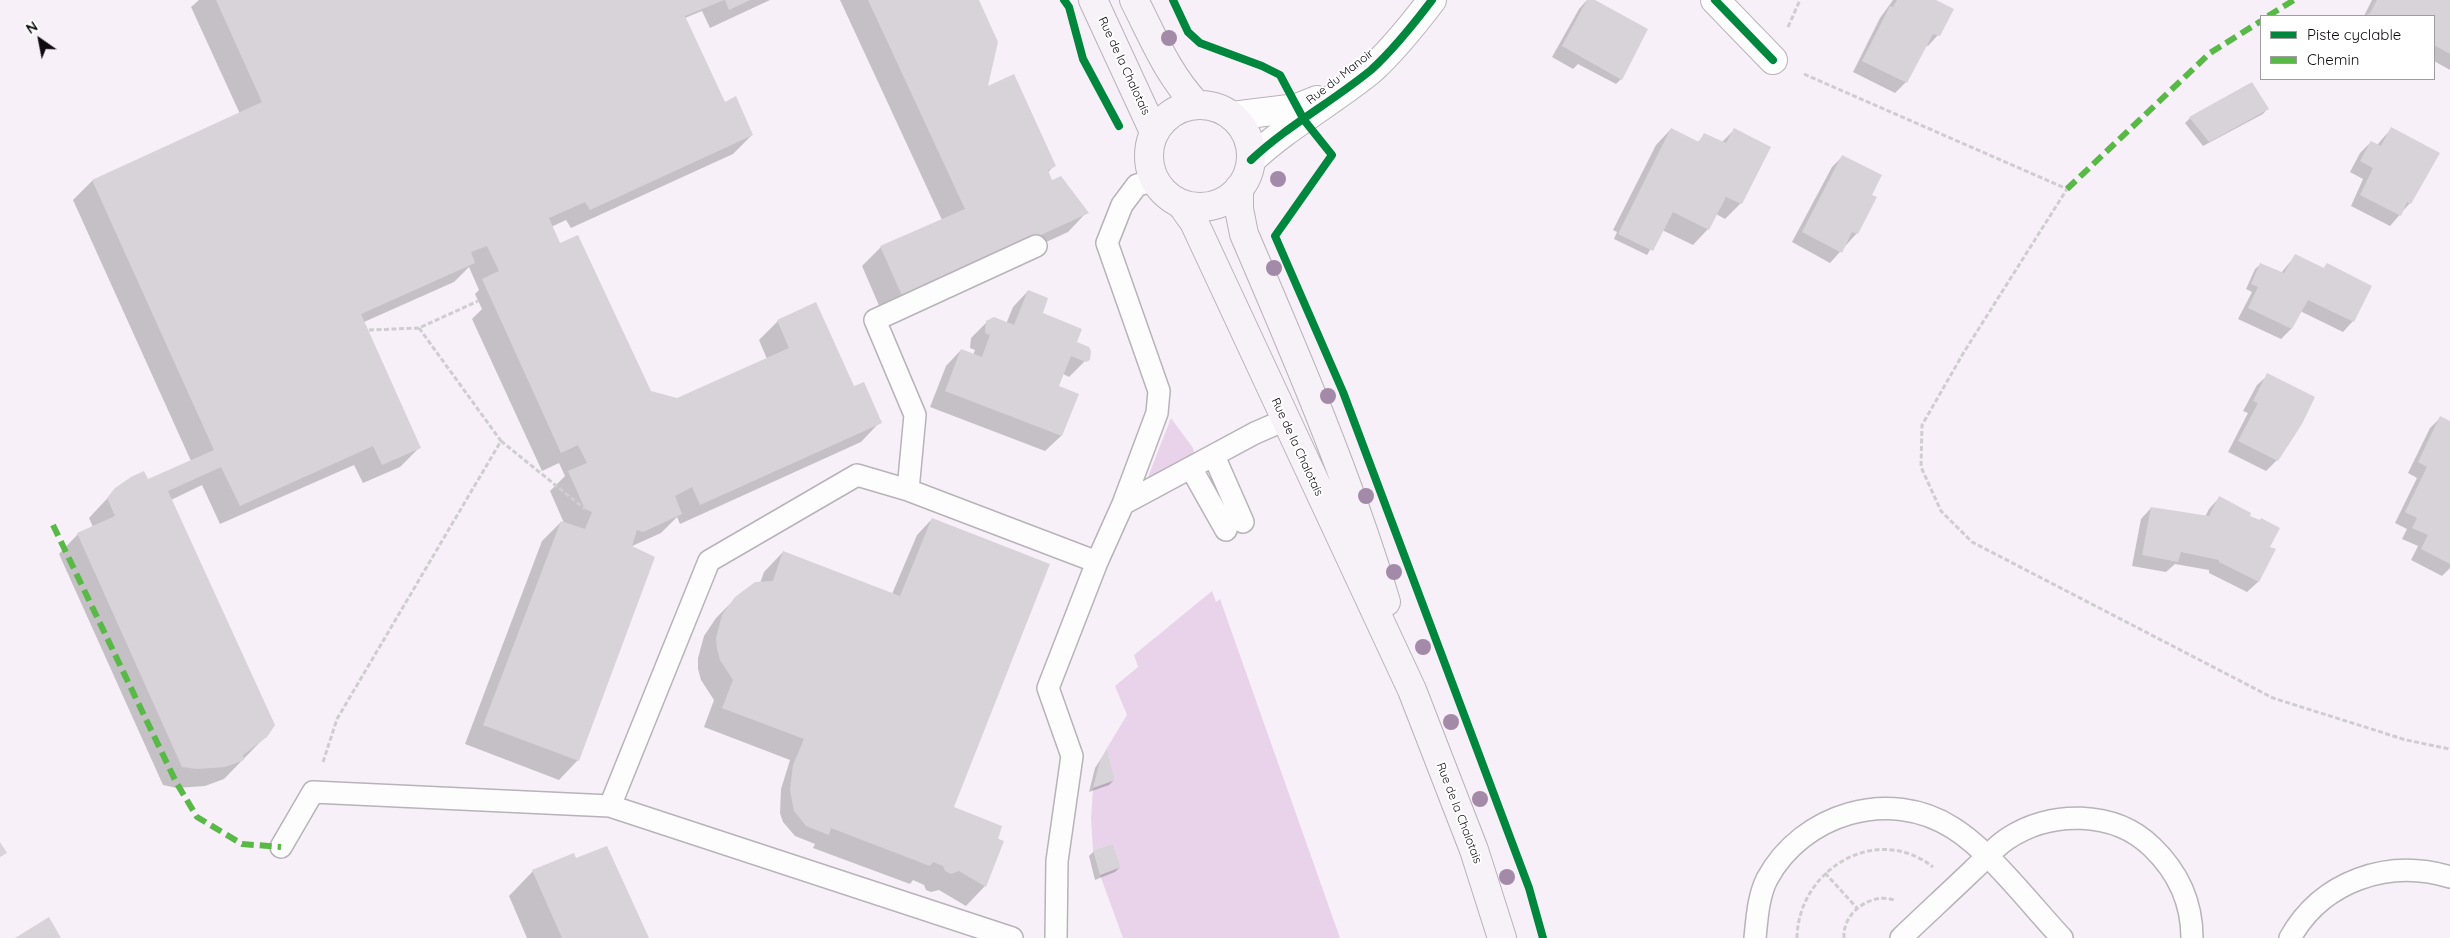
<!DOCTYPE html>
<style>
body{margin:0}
#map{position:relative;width:2450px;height:938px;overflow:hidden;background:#f7f0f8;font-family:Quicksand,sans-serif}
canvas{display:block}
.legend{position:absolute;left:2260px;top:15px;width:175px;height:65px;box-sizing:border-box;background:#fff;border:1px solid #9f9d9f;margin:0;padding:6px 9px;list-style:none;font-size:15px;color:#0e0a0f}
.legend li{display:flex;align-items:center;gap:10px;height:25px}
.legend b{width:25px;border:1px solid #9f9d9f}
.north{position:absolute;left:15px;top:15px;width:50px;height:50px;-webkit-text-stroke:4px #fff;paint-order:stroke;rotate:327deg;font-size:14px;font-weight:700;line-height:20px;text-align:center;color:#0e0a0f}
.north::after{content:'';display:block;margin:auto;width:18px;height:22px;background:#0e0a0f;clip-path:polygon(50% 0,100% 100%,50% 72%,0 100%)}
</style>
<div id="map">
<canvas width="2450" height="938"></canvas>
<ul class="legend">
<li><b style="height:6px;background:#00873e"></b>Piste cyclable</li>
<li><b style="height:6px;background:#58b947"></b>Chemin</li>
</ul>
<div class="north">N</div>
</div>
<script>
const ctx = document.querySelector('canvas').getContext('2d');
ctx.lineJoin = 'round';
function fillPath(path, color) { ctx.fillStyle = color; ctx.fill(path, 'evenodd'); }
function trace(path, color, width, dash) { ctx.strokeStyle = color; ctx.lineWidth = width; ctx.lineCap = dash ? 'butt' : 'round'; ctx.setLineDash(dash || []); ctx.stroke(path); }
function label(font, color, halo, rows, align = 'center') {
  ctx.font = font + ' Quicksand,sans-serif'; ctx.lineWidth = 4; ctx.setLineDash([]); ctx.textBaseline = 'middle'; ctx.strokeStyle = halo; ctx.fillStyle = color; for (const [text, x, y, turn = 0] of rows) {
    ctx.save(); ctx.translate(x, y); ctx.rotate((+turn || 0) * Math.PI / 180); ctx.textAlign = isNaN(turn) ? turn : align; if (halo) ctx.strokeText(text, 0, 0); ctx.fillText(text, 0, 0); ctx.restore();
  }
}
const green = new Path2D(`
 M1171 418 1193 448 1194 455 1151 481 1148 477Z
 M1212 591 1216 602 1220 599 1340 938H1123L1100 875 1121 867 1113 844 1093 850 1091 819 1093 788 1115 780 1107 748 1127 715 1115 686 1138 667 1134 655Z`);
const shadow = new Path2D(`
 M199 0H770L710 28 702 11 685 18 725 103 752 135 733 154 571 228 566 220 551 227 559 244 650 392 677 399 767 359 759 340 778 321 852 386 880 422 861 442 680 524 677 517 661 533 630 547 578 760 559 780 465 744 542 541 561 522 564 523 550 491 565 476 559 463 542 471 472 319 482 309 475 294 479 290 469 267 454 282 364 322 419 448 400 467 363 483 354 465 220 524 202 485 171 500 266 736 224 779 205 786 177 788 163 785 59 554 78 534 93 527 89 518 116 489 147 481 191 461 73 200 92 181 240 114 191 7Z
 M840 0H978L986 88 1055 165 1048 172 1052 181 1087 212 1068 232 884 317 862 266 881 247 942 220Z
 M1587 0H1593L1621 79 1616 84 1578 64 1573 69 1552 57 1579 9Z
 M1893 0H1933L1938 35 1928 46 1925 45 1906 82 1895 93 1853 72 1880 18Z
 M2372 0H2450V70L2434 61V16H2364Z
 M2251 84 2268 108 2263 114 2203 146 2185 123 2190 118Z
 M1671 129 1698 142 1705 134 1721 143 1735 129 1741 203 1725 219 1716 214 1708 229 1693 245 1662 230 1647 255 1614 239 1617 232 1613 230 1656 145Z
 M2391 129 2410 203 2390 226 2351 206 2363 179 2350 172 2360 153 2371 142 2377 145Z
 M1842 157 1870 195 1857 233 1830 263 1792 242 1832 167Z
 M2295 256 2323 269 2327 264 2353 321 2343 332 2300 311 2291 329 2281 339 2238 319 2252 292 2246 289 2255 269 2261 264 2281 273Z
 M1028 291 1041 314 1075 342 1085 361 1069 377 1063 374 1057 387 1077 395 1061 436 1045 451 930 407 946 366 961 350 973 355 975 350 970 348 971 338 987 322 1006 324 1013 307Z
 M2268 375 2277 460 2266 471 2228 452 2248 413 2243 411 2257 385Z
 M2440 418 2450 423V568L2442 576 2411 560 2418 546 2402 539 2407 529 2395 523 2417 478 2408 473 2430 428Z
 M2219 498 2249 516 2269 547 2274 550 2258 582 2247 592 2209 573V570L2175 564 2166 572 2132 566 2141 519 2151 508 2205 517 2209 509Z
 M932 519 953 808 1003 842 985 886 966 906 939 890 931 892 926 890 924 885 913 880 910 884 813 848 815 844 795 836 783 822 780 813 781 789 790 760 704 727 714 700 701 680 698 669V658L704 636 716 618 736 598 760 583 764 572 783 552 892 594 917 535Z
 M1106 751 1114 780 1109 785 1089 792 1095 768Z
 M1094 851 1120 867 1115 872 1095 880 1089 856Z
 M575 860 648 938H527L509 896 533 871Z`);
const building = new Path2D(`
 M216 0H724L685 16 725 102 736 96 753 135 590 210 585 202 549 218 560 243 578 235 651 391 677 398 789 348 777 320 816 302 854 386 864 382 882 423 700 505 692 487 675 496 682 514 643 532 637 530 632 546 655 557 579 761 483 725 561 521 585 529 592 512 585 509 568 471 587 463 578 445 561 453 482 279 499 271 487 246 471 252 475 263 361 314 421 448 382 465 373 446 240 506 221 467 168 491 275 725 267 737 243 755 244 760 225 767 197 769 182 767 77 533 115 516 107 498 115 488 131 477 144 471 148 479 214 450 92 180 262 102Z
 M725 0H750L729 10Z
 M868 0H979L998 42 988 86 1014 74 1056 166 1048 170 1052 180 1061 176 1089 213 903 298 880 246 965 209Z
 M1587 0H1595L1648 29 1622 80 1562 46Z
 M1897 0H1936L1954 9 1940 36 1933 34 1907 83 1862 61 1890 6 1893 7Z
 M2377 0H2450V54L2434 45V16H2365L2370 13Z
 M2252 82 2269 109 2209 142 2189 117Z
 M2391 127 2440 153 2411 204 2407 202 2401 216 2360 195 2373 168 2360 161 2371 141 2381 146Z
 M1671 128 1699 142 1704 133 1726 143 1734 128 1771 147 1742 204 1726 197 1709 230 1673 212 1653 251 1618 234Z
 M1842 155 1882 175 1872 195 1877 197 1858 234 1852 232 1842 253 1802 232Z
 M2295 254 2324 268 2327 263 2372 286 2354 322 2308 300 2292 329 2248 308 2258 287 2251 284 2260 263 2284 273Z
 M1028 290 1048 298 1043 313 1082 329 1077 342 1089 347 1091 351 1090 360 1086 362 1071 356 1059 386 1079 394 1062 436 945 391 961 349 982 357 990 335 985 333 986 321 994 317 1014 325Z
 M2267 373 2315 397 2302 424 2278 461 2238 441 2258 403 2253 401Z
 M2440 416 2450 421V564L2421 549 2428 535 2412 528 2417 518 2405 512 2427 467 2418 462Z
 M2219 496 2251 513 2250 516 2260 520 2261 518 2280 528 2270 547 2276 549 2259 582 2219 562V560L2181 552 2178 562 2142 555 2151 507 2209 516Z
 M932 518 1050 564 954 807 1002 826 998 839 1004 841 986 887 959 871 951 874 945 871 943 866 933 862 930 866 831 828 829 835 806 826 794 811 790 790 793 765 804 739 722 708 733 680 720 660 717 649 716 638 722 615 735 597 755 582 773 581 783 551 900 596Z
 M1107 748 1115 780 1093 788 1100 761Z
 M0 842 7 853 0 857Z
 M1113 844 1121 867 1100 875 1093 850Z
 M607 846 649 938H562L532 870 574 853 576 858Z
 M49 917 61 938H15Z`);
const path = new Path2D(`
 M1788 27 1800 0
 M1804 74 2067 189 1964 352 1922 425 1921 467 1941 511 1972 542 2273 698 2406 740 2450 749
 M369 330 419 328
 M501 441 585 509
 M323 762 337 719 501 441 419 328 478 301
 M1825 873 1857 908
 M1797 938C1798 870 1876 822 1933 867
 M1844 938C1842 913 1871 892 1894 900`);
const service = new Path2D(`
 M1214 456 1243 522
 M1191 468 1226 530
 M908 490 1097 562
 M1123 504 1157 413 1159 391 1107 243 1122 205 1137 185 1154 181
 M281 847 313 792 610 806
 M1012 938 610 806 709 561 857 475 908 490 915 415 875 320 1036 246
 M1056 938 1057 861 1072 756 1048 688 1097 562 1123 504 1255 433 1285 420
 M1755 938C1757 919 1758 897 1767 879 1802 814 1889 787 1953 828 1990 851 2031 905 2062 938
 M1901 938C1925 915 1949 893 1973 870 1984 860 1995 847 2007 839 2050 810 2114 810 2152 847 2178 872 2192 901 2192 938
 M2290 938C2322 881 2388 858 2450 877`);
const minor = new Path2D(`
 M1715 0 1773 60
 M1232 116 1297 108 1317 100
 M1251 160C1287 126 1332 102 1371 70 1394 49 1413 25 1432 0`);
const secondary = new Path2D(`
 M1093 0 1154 132
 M1134 0C1153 37 1168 75 1197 105
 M1149 156a51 51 0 1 1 102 0a51 51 0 1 1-102 0Z
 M1239 188V209L1244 234C1296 355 1348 476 1386 602
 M1181 204 1194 222 1412 690 1474 850 1502 938`);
const quiet = new Path2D(`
 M2268 16 2294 0
 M2067 189 2210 53 2261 21
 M53 525 176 782 197 817 242 844 281 847`);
const cycleway = new Path2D(`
 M1064 0 1069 7 1083 59 1119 126
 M1173 0 1188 32 1200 43 1262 66 1280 75 1304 120 1332 155 1275 236 1343 392 1529 888 1543 938
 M1715 0 1773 60
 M1251 160C1287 126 1332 102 1371 70 1394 49 1413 25 1432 0`);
const trees = [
 [1169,38],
 [1278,179],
 [1274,268],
 [1328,396],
 [1366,496],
 [1394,572],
 [1423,647],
 [1451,722],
 [1480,799],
 [1507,877]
];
const streetNames = [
 ["Rue de la Chalotais",1124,66,65],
 ["Rue du Manoir",1340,77,-38],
 ["Rue de la Chalotais",1297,447,65],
 ["Rue de la Chalotais",1459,813,69]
];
fillPath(green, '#e8d3eb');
fillPath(shadow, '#0003');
fillPath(building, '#d8d2d9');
trace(service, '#b8b2b9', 24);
trace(minor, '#b8b2b9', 30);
trace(secondary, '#b8b2b9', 30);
trace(path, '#cfcdd0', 3, [5, 2.5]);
trace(service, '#fefdfe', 21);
trace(minor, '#fefdfe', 28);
trace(secondary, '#f6f2f7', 28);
trace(quiet, '#58b947', 6, [12, 6]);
trace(cycleway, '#00873e', 8);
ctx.fillStyle = '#a38aa8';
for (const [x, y] of trees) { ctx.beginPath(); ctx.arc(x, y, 8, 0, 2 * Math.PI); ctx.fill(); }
label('12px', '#0e0a0f', '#fff', streetNames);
</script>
